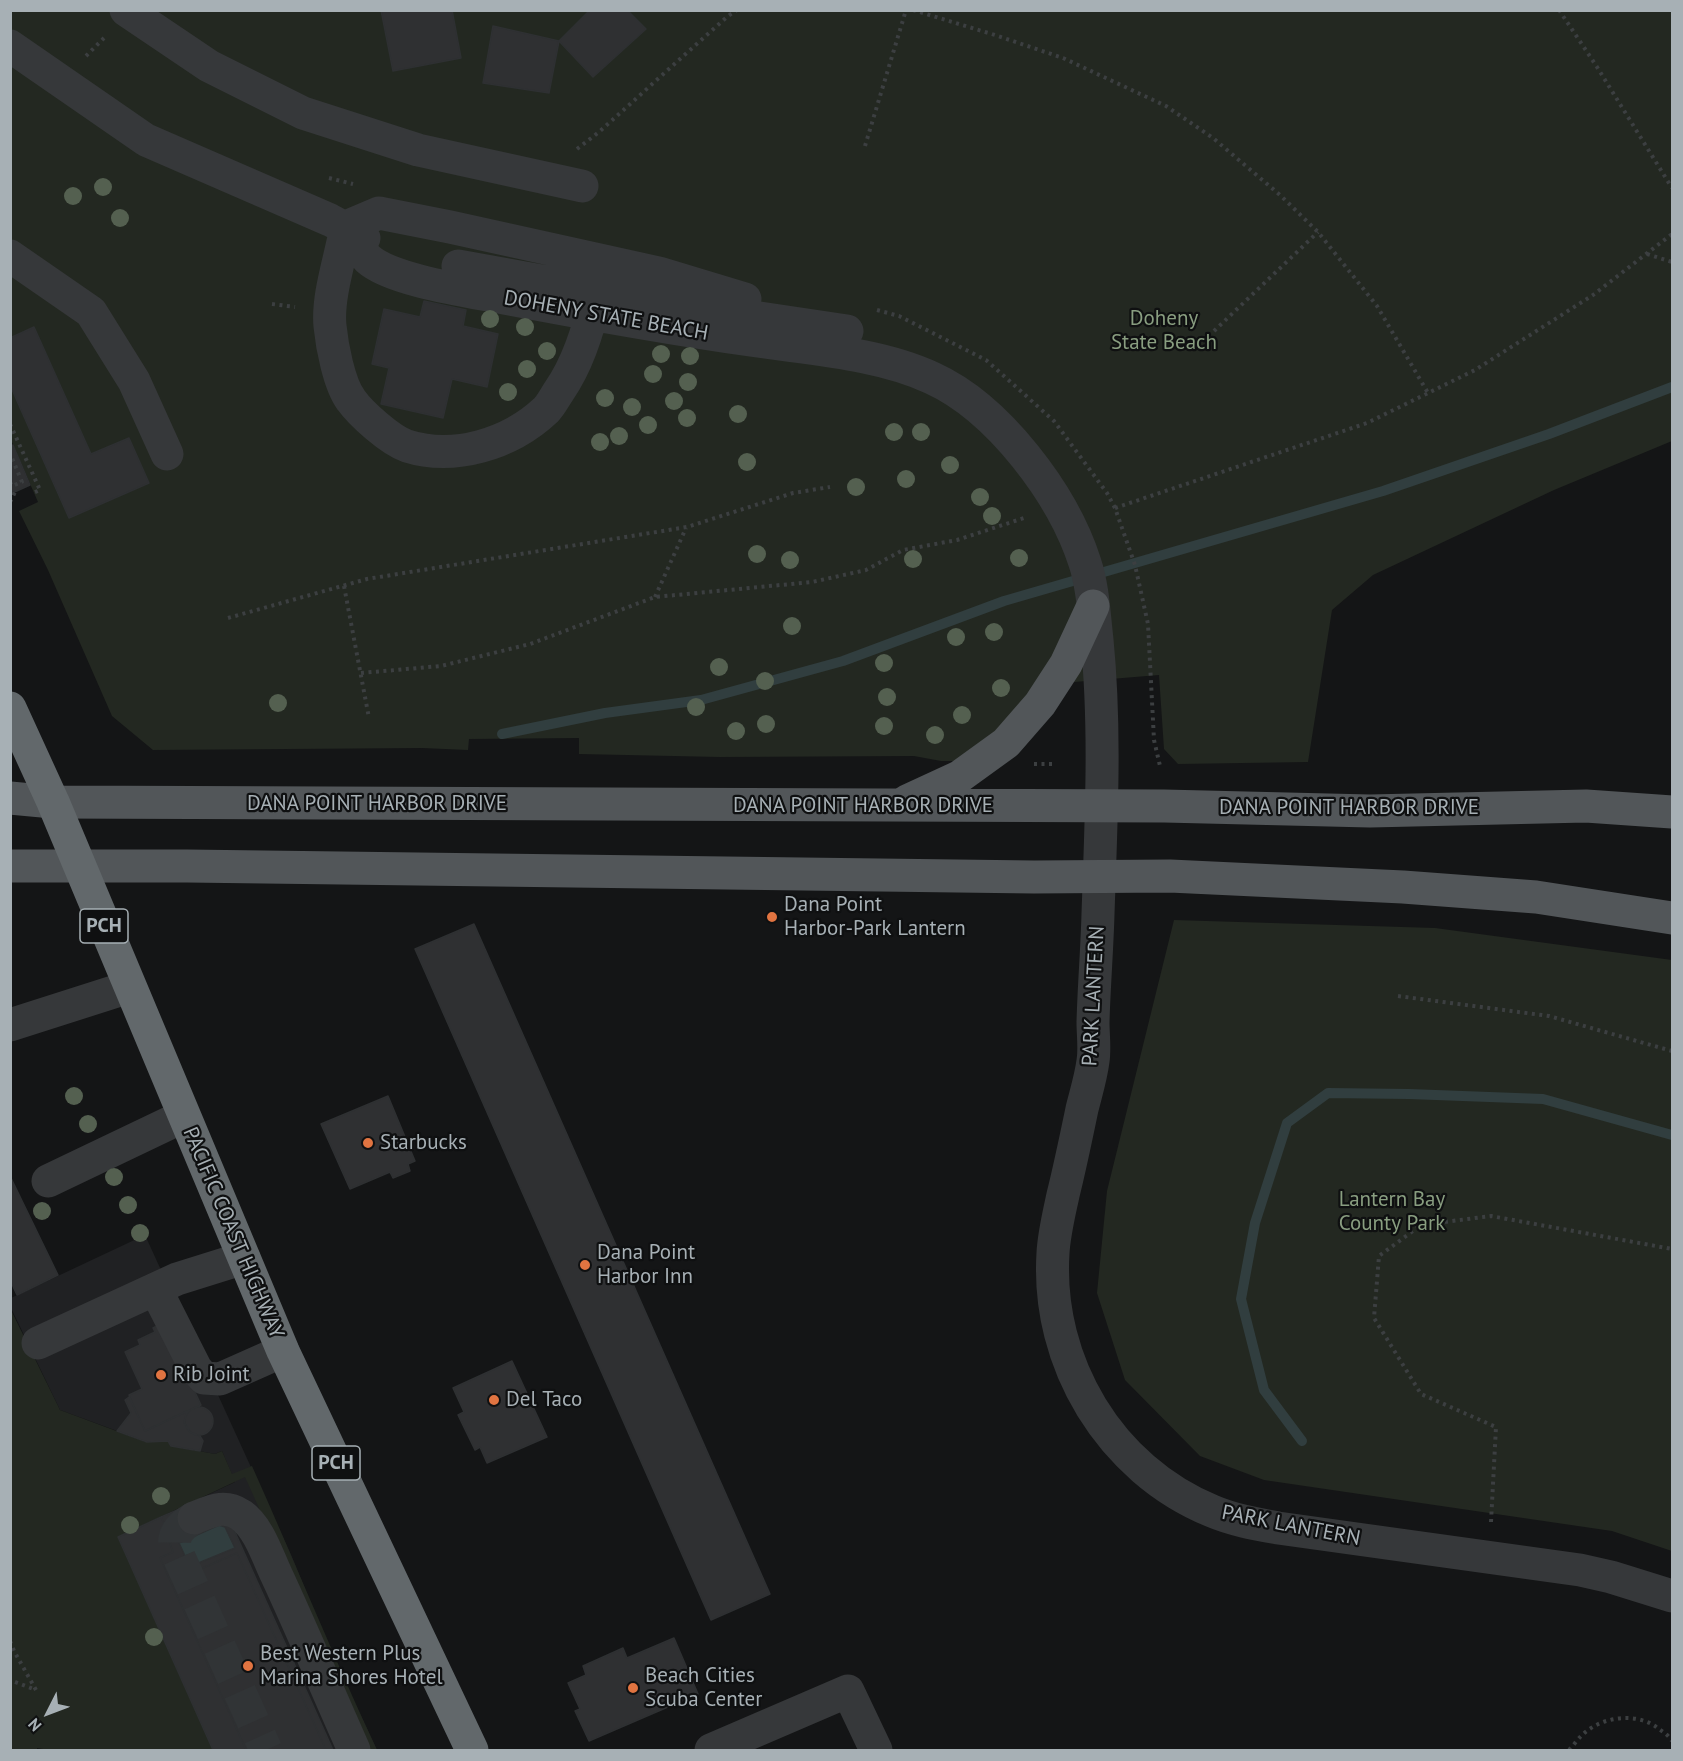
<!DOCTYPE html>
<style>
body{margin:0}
#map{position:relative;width:1683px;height:1761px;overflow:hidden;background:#141516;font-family:"PT Sans",sans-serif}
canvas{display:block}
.frame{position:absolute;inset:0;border:12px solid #a7b0b5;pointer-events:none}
.north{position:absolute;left:18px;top:1683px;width:60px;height:60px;-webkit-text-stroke:4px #0f1011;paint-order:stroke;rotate:228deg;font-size:16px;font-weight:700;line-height:24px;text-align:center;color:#a7b0b5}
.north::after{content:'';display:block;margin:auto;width:21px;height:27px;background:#a7b0b5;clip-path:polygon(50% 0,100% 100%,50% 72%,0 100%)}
</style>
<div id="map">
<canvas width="1683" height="1761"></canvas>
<div class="frame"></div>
<div class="north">N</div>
</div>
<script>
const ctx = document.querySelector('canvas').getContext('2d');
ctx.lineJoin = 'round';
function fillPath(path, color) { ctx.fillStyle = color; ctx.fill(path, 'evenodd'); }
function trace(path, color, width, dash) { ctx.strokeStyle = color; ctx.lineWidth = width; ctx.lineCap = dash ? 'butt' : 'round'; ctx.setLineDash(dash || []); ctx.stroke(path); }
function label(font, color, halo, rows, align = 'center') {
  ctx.font = font + ' "PT Sans",sans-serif'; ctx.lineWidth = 4.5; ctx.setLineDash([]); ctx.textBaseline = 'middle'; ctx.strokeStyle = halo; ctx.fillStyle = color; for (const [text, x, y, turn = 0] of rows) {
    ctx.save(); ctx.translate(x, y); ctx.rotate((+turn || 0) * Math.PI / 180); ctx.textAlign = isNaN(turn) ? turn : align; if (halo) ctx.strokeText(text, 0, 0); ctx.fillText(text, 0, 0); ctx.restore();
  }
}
const built = new Path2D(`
 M145 1235 292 1557 328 1645 377 1750H213L118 1537 235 1482 222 1451 215 1454 171 1446 168 1441 147 1442 60 1410 11 1308V1298Z`);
const green = new Path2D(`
 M10 11H1672V441L1554 490 1373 575 1332 610 1308 762 1178 764 1164 749 1159 675 1038 685 1012 721 963 761H941L914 756 720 757 579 754V738L469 739 468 750 422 748 153 750 112 716 48 570 19 511 38 502 11 440Z
 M1174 920 1435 928 1672 960V1551L1612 1531 1264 1480 1200 1456 1125 1380 1097 1293 1107 1191Z
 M10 1308 60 1410 146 1442 168 1441 171 1446 215 1454 222 1451 232 1474 252 1466C294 1560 333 1656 377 1750H368L245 1477 118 1537 213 1750H49L37 1748V1750H11Z`);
const water = new Path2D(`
 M219 1525 225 1527 235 1548 196 1564 191 1554 185 1556 179 1543Z`);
const stream = new Path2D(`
 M502 734 605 713 701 700 843 661 1004 601 1383 491 1549 434 1672 387
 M1302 1441 1264 1390 1241 1299 1255 1223 1287 1123 1328 1093 1409 1094 1543 1099 1672 1135`);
const building = new Path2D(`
 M381 10H452L461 58 393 71Z
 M590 10H627L646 29 593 77 559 41Z
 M493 26 559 41 549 93 483 83Z
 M424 301 466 310 463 326 498 334 487 387 452 379 443 418 381 404 389 368 372 364 384 309 420 317Z
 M34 327 91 454 129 438 149 483 69 518 10 385V338Z
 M13 445 30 485 10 494V446Z
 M474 924 770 1594 711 1620 415 949Z
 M388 1096 415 1161 408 1164 410 1171 393 1178 390 1172 350 1189 321 1124Z
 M10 1176 58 1275 17 1295 10 1280Z
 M163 1323 201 1405 145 1431 129 1395 142 1389 125 1352 140 1345 138 1340 155 1332 153 1328Z
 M512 1361 547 1437 487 1463 480 1447 475 1450 458 1415 464 1412 453 1388Z
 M129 1397 145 1431 187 1411 184 1422 190 1432 200 1436 203 1441 200 1451 171 1446 168 1441 147 1442 117 1431 131 1413 125 1400Z
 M185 1421a14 14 0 1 1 28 0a14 14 0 1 1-28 0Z
 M189 1505 230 1521 333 1750H326L237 1553 171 1582 160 1558 173 1552 169 1541 172 1540 161 1517ZM219 1525 225 1527 235 1548 196 1564 191 1554 185 1556 179 1543Z
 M161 1517 172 1540 169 1541 173 1552 160 1558 246 1750H213L118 1537Z
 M237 1553 326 1750H246L171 1582Z
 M674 1638 698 1694 589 1741 575 1711 580 1709 568 1683 586 1675 583 1666 623 1648 627 1658Z`);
const minorTunnel = new Path2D(`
 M194 1518C182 1525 172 1533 175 1548L266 1750`);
const path = new Path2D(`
 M913 10 995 35 1063 58 1166 106 1213 138 1280 195 1318 232 1377 306 1428 393
 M1559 10 1597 67 1672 188
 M86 56 104 38
 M865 146 906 10
 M577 149 599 132 710 32 728 16 737 10
 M329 178 353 184
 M1647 254 1672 262
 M272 304 295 307
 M877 310 899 316 986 360 1054 421 1107 493 1115 508 1135 565 1148 624 1154 740 1160 766
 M1214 331 1318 232
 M10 424 40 490 33 493
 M10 482 12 486 22 482 12 458
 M10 502 15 492
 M1115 508 1367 423 1475 370 1593 295 1672 234
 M344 586 369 718
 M655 597 686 528
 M228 618 367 579 687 527 793 493 830 487
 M361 673 441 666 530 644 655 597 812 582 866 570 903 550 957 540 1024 518
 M1034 764H1056
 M1398 996 1549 1016 1672 1051
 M1491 1522 1496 1427 1421 1394 1374 1318 1379 1256 1421 1225 1491 1216 1672 1249
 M10 1641 14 1651 36 1690 10 1680
 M1569 1750C1573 1746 1577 1740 1581 1736 1600 1717 1633 1712 1655 1726 1661 1731 1668 1734 1672 1741`);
const minor = new Path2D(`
 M126 10 209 66 303 113 418 150 582 186
 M10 46 146 140 330 220 364 238
 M346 227C353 237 360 251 368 259 391 280 467 291 499 297 583 313 666 328 750 340 809 349 879 353 932 378 998 408 1063 494 1085 563 1093 587 1094 614 1097 640 1106 731 1101 823 1098 914 1097 950 1094 986 1093 1022 1093 1035 1095 1049 1093 1061 1091 1077 1086 1093 1082 1109 1076 1138 1070 1167 1063 1195 1059 1214 1054 1234 1053 1253 1046 1363 1110 1469 1212 1511 1233 1520 1256 1524 1278 1528L1580 1570 1611 1577 1672 1596
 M346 227 379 213 450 227 659 273 745 299
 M346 227C341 257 327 296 330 326 332 346 339 384 351 400 361 414 390 440 407 446 454 461 510 444 546 410 551 405 555 397 559 391 579 362 589 329 596 294
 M10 256 91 312 134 381 167 454
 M458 266 686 307 847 331
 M10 1025 129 987
 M48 1181 184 1116
 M156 1290 196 1369 204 1378 220 1379 283 1351
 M38 1343 177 1279 244 1258
 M194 1518C212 1511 224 1504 241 1515 259 1528 267 1555 276 1574 303 1632 328 1692 354 1750
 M711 1750 848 1691 876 1750`);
const major = new Path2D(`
 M10 798 53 802 1164 806 1370 811 1586 806 1672 812
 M907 801 959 777 1006 743 1040 704 1066 664 1093 606
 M10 866H187L1034 877 1170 876 1403 887 1536 897 1672 918`);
const highway = new Path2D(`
 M10 708 53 802 283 1351 472 1750`);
const trees = [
 [103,187],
 [73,196],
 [120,218],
 [490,319],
 [525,327],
 [547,351],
 [661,354],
 [690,356],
 [527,369],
 [653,374],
 [688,382],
 [508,392],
 [605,398],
 [674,401],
 [632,407],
 [738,414],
 [687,418],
 [648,425],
 [894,432],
 [921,432],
 [619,436],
 [600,442],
 [747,462],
 [950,465],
 [906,479],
 [856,487],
 [980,497],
 [992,516],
 [757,554],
 [1019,558],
 [913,559],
 [790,560],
 [792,626],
 [994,632],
 [956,637],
 [884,663],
 [719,667],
 [765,681],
 [1001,688],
 [887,697],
 [278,703],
 [696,707],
 [962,715],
 [766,724],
 [884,726],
 [736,731],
 [935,735],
 [74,1096],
 [88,1124],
 [114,1177],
 [128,1205],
 [42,1211],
 [140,1233],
 [161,1496],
 [130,1525],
 [154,1637]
];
const markers = [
 [772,917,6,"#e17441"],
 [368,1143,6,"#e17441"],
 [585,1265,6,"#e17441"],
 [161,1375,6,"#e17441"],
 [494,1400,6,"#e17441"],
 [248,1666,6,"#e17441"],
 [633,1688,6,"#e17441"]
];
const shields = [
 [104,926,48],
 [336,1463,48]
];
const shieldNames = [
 ["PCH",104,926],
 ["PCH",336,1463]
];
const streetNames = [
 ["DOHENY STATE BEACH",606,316,10],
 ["DANA POINT HARBOR DRIVE",377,804],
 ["DANA POINT HARBOR DRIVE",863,806],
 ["DANA POINT HARBOR DRIVE",1349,808],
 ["PARK LANTERN",1094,996,-87],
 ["PACIFIC COAST HIGHWAY",233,1233,67],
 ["PARK LANTERN",1291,1526,11]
];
const parkNames = [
 ["Doheny",1164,319],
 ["State Beach",1164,343],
 ["Lantern Bay",1392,1200],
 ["County Park",1392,1224]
];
const poiNames = [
 ["Dana Point",784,905],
 ["Harbor-Park Lantern",784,929],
 ["Starbucks",380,1143],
 ["Dana Point",597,1253],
 ["Harbor Inn",597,1277],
 ["Rib Joint",173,1375],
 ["Del Taco",506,1400],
 ["Best Western Plus",260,1654],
 ["Marina Shores Hotel",260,1678],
 ["Beach Cities",645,1676],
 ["Scuba Center",645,1700]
];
fillPath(built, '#202123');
fillPath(green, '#232821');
fillPath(water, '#313e3f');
trace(stream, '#313e3f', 10);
fillPath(building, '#2f3032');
trace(building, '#2e3032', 1.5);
trace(minorTunnel, '#313436', 33, [33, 16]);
trace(path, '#3c3f41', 4, [3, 4.5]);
trace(minor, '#36383a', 33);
trace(major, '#525659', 33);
trace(highway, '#62686b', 33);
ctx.fillStyle = '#546050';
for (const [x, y] of trees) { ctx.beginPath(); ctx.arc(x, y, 9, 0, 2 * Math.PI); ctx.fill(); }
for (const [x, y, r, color] of markers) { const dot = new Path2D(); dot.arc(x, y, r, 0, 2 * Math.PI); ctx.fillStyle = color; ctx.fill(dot); trace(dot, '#0f1011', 2); }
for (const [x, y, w] of shields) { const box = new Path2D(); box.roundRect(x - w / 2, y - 17, w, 34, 4.5); ctx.fillStyle = '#0f1011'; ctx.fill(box); trace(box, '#a7b0b5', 1.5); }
label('bold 20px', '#a7b0b5', null, shieldNames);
label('21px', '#a7b0b5', '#0f1011', streetNames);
label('21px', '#899e80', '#0f1011', parkNames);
label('21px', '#a7b0b5', '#0f1011', poiNames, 'left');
</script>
